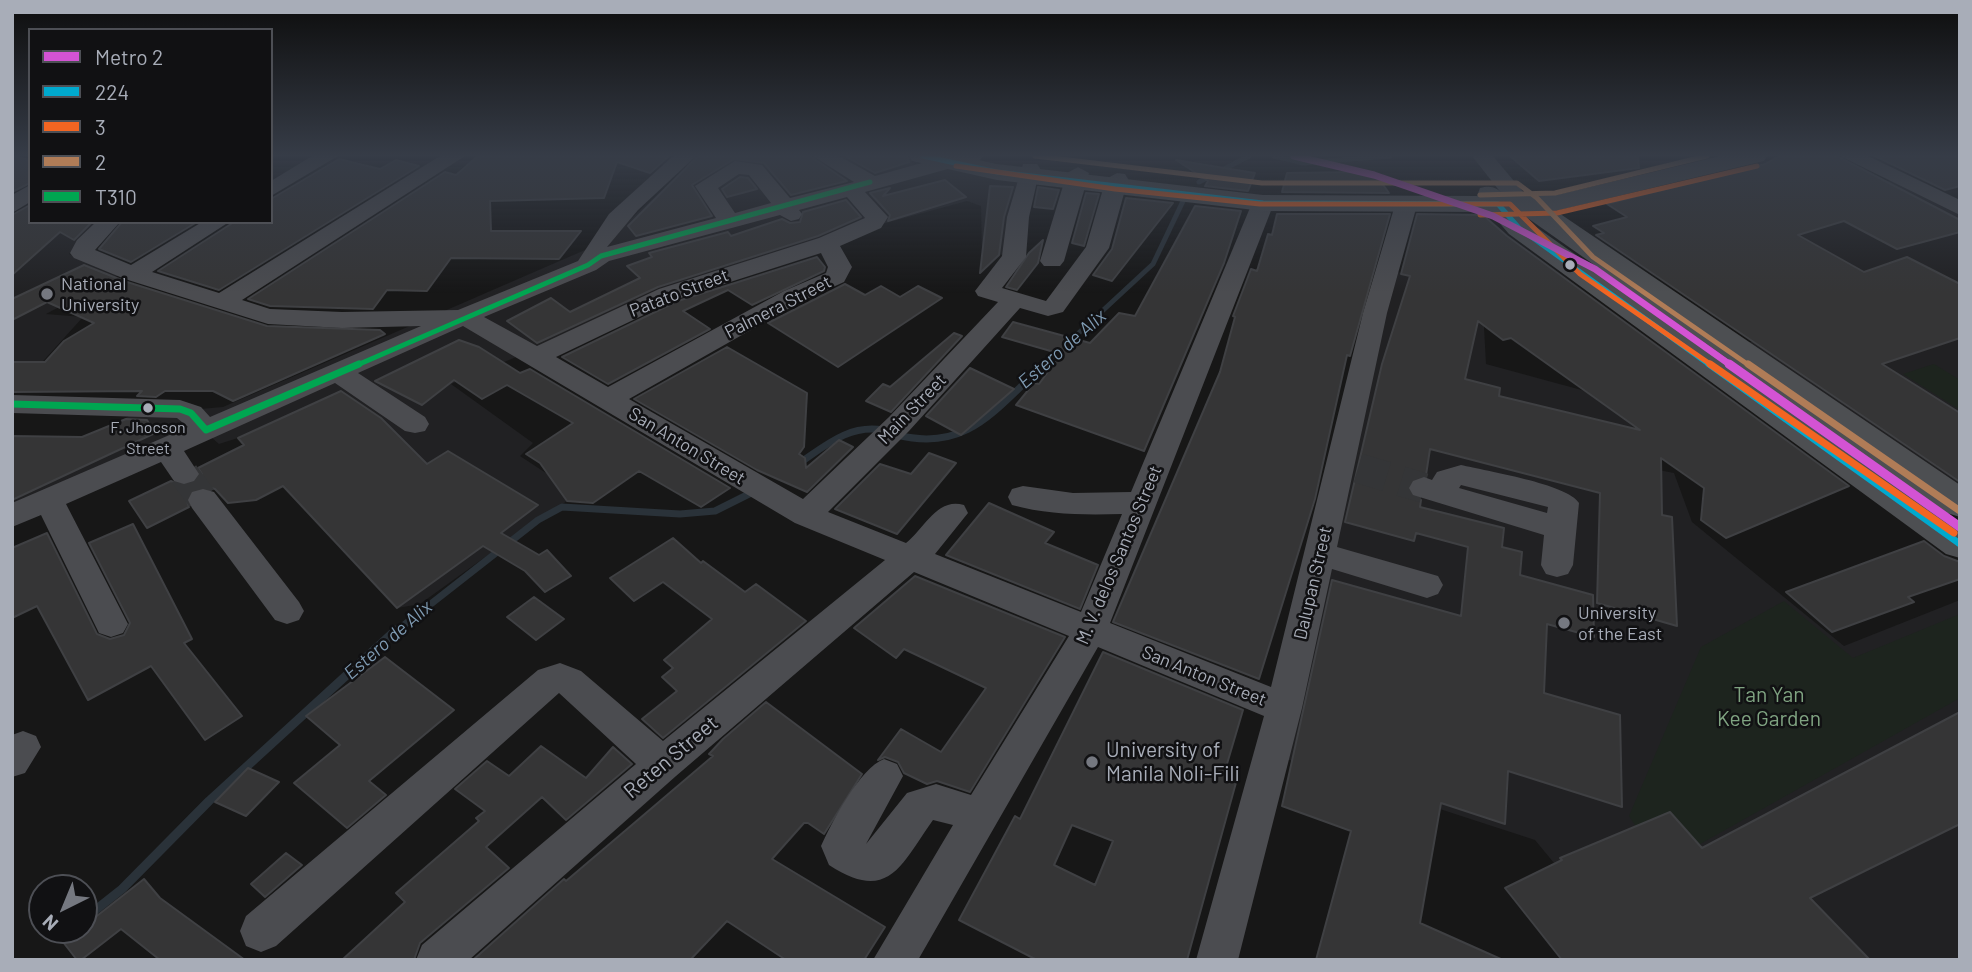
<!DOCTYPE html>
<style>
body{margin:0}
#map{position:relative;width:1972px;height:972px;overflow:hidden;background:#171717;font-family:Barlow,sans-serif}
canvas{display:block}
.frame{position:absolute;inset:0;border:14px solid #a8adb8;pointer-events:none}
.legend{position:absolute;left:28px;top:28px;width:245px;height:196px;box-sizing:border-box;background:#111113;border:2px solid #4d4f55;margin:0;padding:9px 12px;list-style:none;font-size:21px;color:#a8adb8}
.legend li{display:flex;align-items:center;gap:14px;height:35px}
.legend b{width:35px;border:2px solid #4d4f55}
.north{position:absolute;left:28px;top:874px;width:70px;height:70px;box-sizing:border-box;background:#111113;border:2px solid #4d4f55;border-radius:50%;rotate:223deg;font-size:19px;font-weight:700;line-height:28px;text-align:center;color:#a8adb8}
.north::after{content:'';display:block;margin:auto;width:24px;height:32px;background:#757880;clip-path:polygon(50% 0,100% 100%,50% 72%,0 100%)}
</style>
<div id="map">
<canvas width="1972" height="972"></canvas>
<div class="frame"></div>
<ul class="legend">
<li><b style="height:9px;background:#d353d3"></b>Metro 2</li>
<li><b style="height:9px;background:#00a9ce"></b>224</li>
<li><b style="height:9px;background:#f26522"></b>3</li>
<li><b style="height:9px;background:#b07c57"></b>2</li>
<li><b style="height:9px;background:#00a651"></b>T310</li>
</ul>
<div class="north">N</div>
</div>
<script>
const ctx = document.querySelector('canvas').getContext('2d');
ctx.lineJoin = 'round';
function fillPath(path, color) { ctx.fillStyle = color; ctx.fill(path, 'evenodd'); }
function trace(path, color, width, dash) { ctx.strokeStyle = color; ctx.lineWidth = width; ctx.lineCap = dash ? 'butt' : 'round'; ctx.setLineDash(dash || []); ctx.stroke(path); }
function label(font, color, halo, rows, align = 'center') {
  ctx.font = font + ' Barlow,sans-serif'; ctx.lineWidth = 5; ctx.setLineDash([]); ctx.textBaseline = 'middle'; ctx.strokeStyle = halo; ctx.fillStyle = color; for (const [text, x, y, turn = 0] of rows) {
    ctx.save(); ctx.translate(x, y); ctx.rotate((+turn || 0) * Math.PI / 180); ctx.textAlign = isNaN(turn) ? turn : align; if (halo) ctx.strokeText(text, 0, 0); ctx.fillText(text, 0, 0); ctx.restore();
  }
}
const built = new Path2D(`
 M699 156H911L912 163 1021 180 1010 255 982 254 981 206 967 201 753 259 451 384 533 443 520 456 549 475 567 501 506 542 420 604 397 608 238 438 219 444 198 426 12 506V468L132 415 223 407 608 240Z
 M1891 180 1960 214V491L1743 344 1873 307 1734 224Z
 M12 218 30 222H103L69 254 121 274 46 314 83 317 17 390H12Z
 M1388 270 1482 290 1486 364 1644 407 1648 468 1674 473 1692 522 1844 646 1960 600V960H1634L1535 840 1283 758Z`);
const green = new Path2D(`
 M1934 364 1960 380V410L1903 374Z
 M1784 601 1853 658 1960 614V698L1661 866 1629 816 1701 647Z`);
const streamFar2 = new Path2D(`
 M1274 156 1303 163 1390 156
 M1199 182 1249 156
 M1043 366 1153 264 1185 197`);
const streamFar1 = new Path2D(`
 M897 435C969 453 996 407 1045 364
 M798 464C825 446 849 424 883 430
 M395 632 538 520 562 507 680 514 715 511 751 493`);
const stream = new Path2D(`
 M84 919 122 889 209 801 396 630`);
const building = new Path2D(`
 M12 156 30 160V183L12 192Z
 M478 156H669L650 173 617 162 604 198 490 201 491 231H581L559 259 451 258 427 291 387 290 373 309 270 306 248 299 445 172 456 175Z
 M698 156H810L847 181 791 195 764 163 734 159 692 185 712 216 636 236 628 226Z
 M845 156H907L909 162 875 173Z
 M1510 156H1638L1639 168 1539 181Z
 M1779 156H1837L1960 220V232L1897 249 1844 221 1798 235 1864 272 1907 257 1960 284V338L1882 364 1960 413V482L1596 235 1604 233 1593 226 1627 217 1607 204 1765 164Z
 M1875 156H1960V186L1945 190Z
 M339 159 380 169 396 160 419 166 219 290 158 271 234 222H271V199Z
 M1176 160 1255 173 1248 191 1205 186 1208 181Z
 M1354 172 1379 179 1389 193 1282 192 1287 173Z
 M740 177 748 178 757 189 727 197 722 189Z
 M945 180 966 197 888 221 890 215 870 193 890 188 883 196Z
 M990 186 1013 187 1004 217 999 255 980 273Z
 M1038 187 1059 190 1053 209 1034 207Z
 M1086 193 1099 194 1084 246 1072 243Z
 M1126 198 1173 203 1112 281 1093 275 1112 249Z
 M846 200 861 217 818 236 658 287 537 343 507 321 551 298 570 312 640 278 627 266 652 257 649 253 728 232 731 236 782 219 790 223 800 222 803 212Z
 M30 205V222H92L74 240 60 232 12 275V215Z
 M1195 206 1241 211 1224 263 1144 451 1016 405 1034 383 1039 384 1061 354 1002 337 1013 322 1090 343 1119 313 1135 316Z
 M1277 214H1390L1350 356 1347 355 1315 499 1259 679 1113 622 1220 372 1235 317 1233 316 1251 269 1257 271 1268 234 1272 235Z
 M1417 214 1483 215 1507 236 1849 486 1726 538 1701 520 1704 488 1661 458 1662 515 1672 517 1677 626 1597 603 1600 493 1430 449 1426 475 1412 479 1407 487 1411 496 1421 500 1420 507 1504 528 1502 547 1522 552 1520 575 1593 595 1594 637 1547 624 1544 693 1620 715 1622 807 1508 771 1505 824 1441 803 1420 923 1503 960H1316L1351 831 1282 806 1332 580 1461 616 1468 547 1416 533 1414 541 1345 522 1382 364 1410 276 1401 274ZM1478 321 1503 340 1511 338 1640 430 1499 396 1500 388 1465 379Z
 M122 222H197L131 262 99 249Z
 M1043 240 1038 263 1017 290 1006 287 1029 253Z
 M817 257 825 267 824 271 752 305 728 290 683 311 710 329 608 384 562 357 678 301Z
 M84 265 124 281 267 326 380 330 385 334 233 401 213 391H165L156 397 137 396 142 391 12 392V362H45L64 341 94 323 47 302 12 320V299Z
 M845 284 865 295 881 286 900 297 918 286 942 298 838 367 768 323Z
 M954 333 962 336 891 412 866 401 883 384 890 387Z
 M459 340 479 347 520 373 530 369 730 488 701 507 639 471 593 503 567 501 540 463 526 454 573 423 507 385 482 399 454 380 422 405 375 381Z
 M727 347 807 393 804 447 799 454 805 458 806 468 839 440 853 447 807 492 757 470 634 399Z
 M970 368 1014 389 961 435 926 416Z
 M341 391 381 418 427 464 448 451 538 505 501 533 539 555 547 550 571 576 545 592 525 571 483 546 397 608 283 486 256 500 228 503 215 489 204 486 191 489 186 499 189 507 147 528 129 501 171 481 183 487 195 484 202 474 198 468 244 445 238 438Z
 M126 419 147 420 155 433 12 500V436L82 437Z
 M929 453 956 463 897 534 835 509 880 464 911 474Z
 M989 503 1054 532 1045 543 1098 565 1080 609 946 555Z
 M133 524 192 639 184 643 242 716 205 740 151 666 88 700 37 606 12 618V548L47 533 97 634 110 639 124 635 130 623 89 543Z
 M673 538 701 563 703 561 745 592 756 584 806 621 663 738 642 719 677 691 662 677 673 668 664 660 712 619 663 582 634 601 610 578Z
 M1924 541 1944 556 1960 562V579L1908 597 1914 602 1832 632 1786 592Z
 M915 576 1065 637 970 792 937 781 927 784 904 773 898 762 885 757 878 760 901 729 941 752 986 688 904 649 896 658 854 628Z
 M534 597 564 619 536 640 507 617Z
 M1103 652 1243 710 1224 774 1237 779 1187 960H1037L959 920 1015 816 1020 819ZM1072 825 1113 841 1095 885 1054 865Z
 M385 657 454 710 369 781 386 795 347 828 294 783 340 745 306 716Z
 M766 702 862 774 824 834 808 823H804L772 859 885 927 864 960H786L727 921 690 960H473L564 879 566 881 713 756 709 754 723 739Z
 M1960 712V824L1810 898 1870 960H1562L1505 888 1562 860 1560 858 1670 812 1702 848Z
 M541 746 586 778 613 747 632 764 566 820 542 797 486 847 509 868 420 943 414 960H342L405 902 396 893 479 821 476 818 485 811 455 789 487 761 509 776Z
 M248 768 279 782 246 816 215 802Z
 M286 853 302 865 265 897 251 884Z
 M144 879 160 898 245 960H160L121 929 81 960H77L63 942 78 930H84V926Z`);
const minorTunnel = new Path2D(`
 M1358 468 1424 488
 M184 474 203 500`);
const minor = new Path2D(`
 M312 156H338L271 196V181Z
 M440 156H465L242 300 270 309 342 312 458 310 578 261 609 214 673 156H696L638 210 607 247 716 218 695 186 735 161 762 165 790 198 854 182 813 156H839L875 176 947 156H983L980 160 865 192 888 217 881 228 840 246 852 267 844 282 802 301 629 399 803 499 889 417 998 302 978 296 975 291 1002 256 1007 217 1023 164H1037L1040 168 1029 217 1026 257 1002 288 1046 301 1086 247 1106 179 1117 173 1125 174 1128 179 1109 248 1063 312 1048 316 1020 308 909 431 828 512 906 543C925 528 937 497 964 505L968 513 935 554 1081 612 1122 514C1085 515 1048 515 1012 505L1008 497 1012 489 1023 486 1073 493 1131 492 1252 203 1263 196 1271 198 1274 203 1110 623 1271 687 1363 313 1395 205 1406 198 1414 200 1417 205 1387 313 1337 547 1438 576 1443 585 1438 594 1427 598 1332 569 1302 708 1238 960H1196L1264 716 1098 647 918 960H873L953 825 933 820C901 865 889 904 829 865L821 846C832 822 860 768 884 759L897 764 903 776 866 844 907 793 936 784 971 795 1069 636 914 572 676 776 469 960H416L422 945 636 764 559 693 276 946 261 952 246 946 240 931 246 916 538 670 560 663 581 671 663 741 885 560 795 523 463 326 358 373 425 417 429 424 425 431 415 433 405 431 335 383 184 451 199 474 194 481 184 484 174 481 161 462 66 504 128 624 123 633 111 637 99 633 41 515 12 527V503L188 427 177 418 12 413V395L180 400 201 407 210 417 421 326 342 328 268 324 125 279 74 258 70 253 77 240 96 222H120L95 250 131 265 202 222H229L152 272 219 293ZM739 174 749 175 771 203 735 213 718 188ZM847 197 865 218 819 238 659 289 537 346 484 317 596 270 609 261 780 215 791 221 799 219 802 214 799 210ZM821 253 828 267 826 273 784 291 608 387 556 357 677 299Z
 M1472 156H1493L1524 193 1521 198H1505Z
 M1840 156H1868L1960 200V215Z
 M1078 167 1089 173 1064 261 1060 266H1044L1040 261 1067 173Z
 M30 185V202L12 213V195Z
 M1461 465C1486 471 1568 484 1579 503L1573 565 1568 574 1557 577 1546 574 1541 565 1544 535 1413 495 1409 488 1413 481 1424 477 1432 480 1437 472ZM1461 485 1548 507 1547 513 1459 488Z
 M203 489 214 492 299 602 304 611 299 620 287 624 275 620 192 508 188 500 192 492Z
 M23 731 36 736 41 747 25 773 12 777V735Z`);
const major = new Path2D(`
 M909 156H960L997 164 1263 195 1477 196 1480 188C1491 185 1497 187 1505 196L1522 192 1556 195 1720 156H1767L1764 161 1556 211 1960 485V517L1947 513 1519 212 1529 222 1960 524V558L1946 554 1509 234 1490 212 1263 211 997 180 912 161Z`);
const bus1Far1 = new Path2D(`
 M923 156 997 172 1263 203 1498 204 1519 228 1711 366`);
const bus1 = new Path2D(`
 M1709 364 1960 544`);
const bus2Far1 = new Path2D(`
 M956 166 1115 189 1260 204H1510L1580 274 1713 366
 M1480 215 1557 213 1757 166`);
const bus2 = new Path2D(`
 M1710 364 1954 533`);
const bus3Far1 = new Path2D(`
 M1035 156 1262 183H1517L1537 198 1593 257 1750 366
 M1480 195 1555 193 1707 156`);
const bus3 = new Path2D(`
 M1748 364 1960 511`);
const bus4Far1 = new Path2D(`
 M355 366 588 265 601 256 870 182`);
const bus4 = new Path2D(`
 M12 404 180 409 191 413 206 430 359 364`);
const metro1Far1 = new Path2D(`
 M1294 156 1374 175 1493 216 1595 269 1732 366`);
const metro1 = new Path2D(`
 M1729 364 1960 527`);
const markers = [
 [1570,265,6,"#a8adb8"],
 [47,294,7,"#757880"],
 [148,408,6,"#a8adb8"],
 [1564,623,7,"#757880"],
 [1092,762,7,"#757880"]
];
const busNames = [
 ["F. Jhocson",148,428],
 ["Street",148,449]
];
const poiNames = [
 ["National",61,284],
 ["University",61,305],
 ["University",1578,613],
 ["of the East",1578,634]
];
const streetNames = [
 ["Patato Street",679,293,-21],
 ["Palmera Street",778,307,-27],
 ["Main Street",912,409,-46],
 ["San Anton Street",687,446,31],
 ["M. V. delos Santos Street",1119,555,-67],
 ["Dalupan Street",1313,583,-77],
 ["San Anton Street",1204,676,22]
];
const waterNames = [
 ["Estero de Alix",1062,349,-41],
 ["Estero de Alix",388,640,-41]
];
const nearParknames = [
 ["Tan Yan",1769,695],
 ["Kee Garden",1769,719]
];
const nearPoinames = [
 ["University of",1106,750],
 ["Manila Noli-Fili",1106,774]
];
const nearStreetnames = [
 ["Reten Street",671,757,-40]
];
fillPath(built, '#212123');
fillPath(green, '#1d241e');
trace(streamFar2, '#2a3239', 5);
trace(streamFar1, '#2a3239', 7);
trace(stream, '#2a3239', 9);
fillPath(building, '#353536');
trace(building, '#3f4043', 2);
trace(minorTunnel, '#343537', 30, [30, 15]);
fillPath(minor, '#4b4c50');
fillPath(major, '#4d4f52');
trace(bus1Far1, '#00a9ce', 5);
trace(bus1, '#00a9ce', 7);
trace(bus2Far1, '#f26522', 5);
trace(bus2, '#f26522', 7);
trace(bus3Far1, '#b07c57', 5);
trace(bus3, '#b07c57', 7);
trace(bus4Far1, '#00a651', 5);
trace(bus4, '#00a651', 7);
trace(metro1Far1, '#d353d3', 7);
trace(metro1, '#d353d3', 9);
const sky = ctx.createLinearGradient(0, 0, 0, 293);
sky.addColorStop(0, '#0d0d0d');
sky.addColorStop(0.53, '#363c47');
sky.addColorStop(1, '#363c4700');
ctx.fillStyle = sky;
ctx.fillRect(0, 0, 1972, 293);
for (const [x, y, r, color] of markers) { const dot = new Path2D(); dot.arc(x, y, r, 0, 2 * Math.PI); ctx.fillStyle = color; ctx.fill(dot); trace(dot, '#111113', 2.5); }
label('16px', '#a8adb8', '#111113', busNames);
label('18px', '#a8adb8', '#111113', poiNames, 'left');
label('18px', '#a8adb8', '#111113', streetNames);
label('italic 19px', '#7f9bb3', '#111113', waterNames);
label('21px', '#7fa381', '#111113', nearParknames);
label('21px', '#a8adb8', '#111113', nearPoinames, 'left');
label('21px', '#a8adb8', '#111113', nearStreetnames);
</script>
